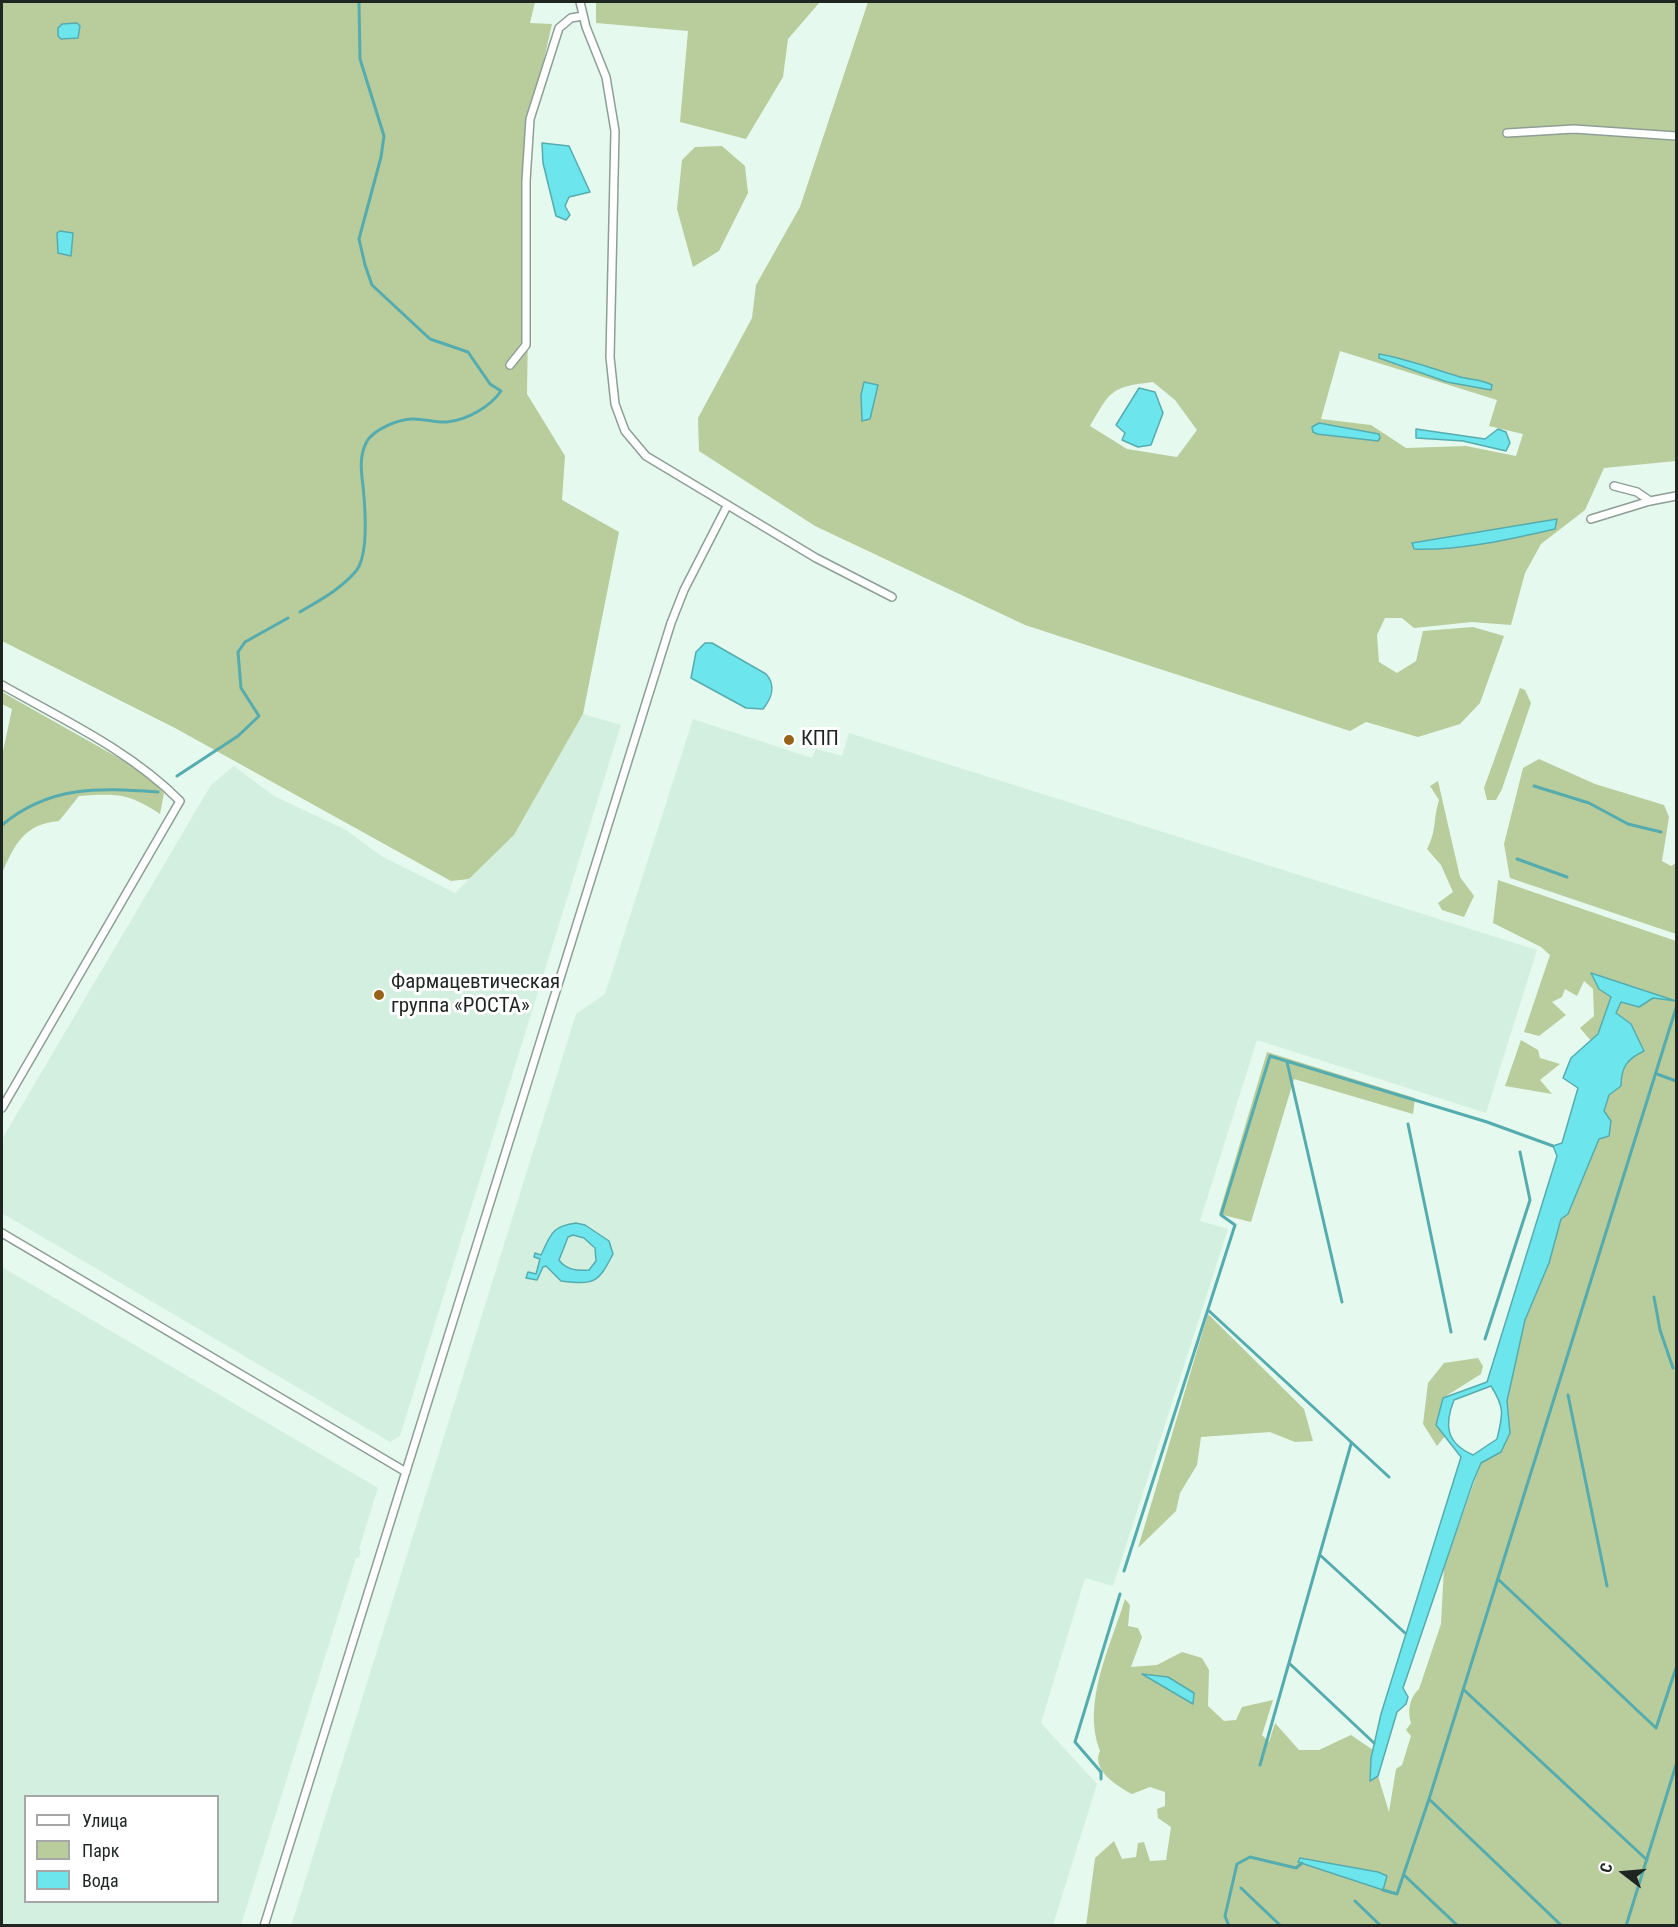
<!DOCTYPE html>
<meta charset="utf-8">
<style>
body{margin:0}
#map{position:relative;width:1678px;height:1927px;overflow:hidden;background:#e5f9ee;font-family:"Roboto Condensed",sans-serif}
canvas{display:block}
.frame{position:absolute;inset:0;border:3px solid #1f2622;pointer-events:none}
.legend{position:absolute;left:24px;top:1795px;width:195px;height:108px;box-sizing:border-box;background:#fff;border:2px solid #a5a8a7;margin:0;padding:8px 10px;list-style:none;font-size:18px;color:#1f2622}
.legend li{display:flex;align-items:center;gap:12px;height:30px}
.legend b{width:30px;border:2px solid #a5a8a7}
.north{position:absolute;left:1594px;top:1843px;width:60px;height:60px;-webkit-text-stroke:4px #fff;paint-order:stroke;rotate:286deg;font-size:16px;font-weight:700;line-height:24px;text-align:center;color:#1f2622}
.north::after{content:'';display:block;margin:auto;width:21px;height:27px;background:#1f2622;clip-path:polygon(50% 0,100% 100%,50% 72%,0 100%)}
</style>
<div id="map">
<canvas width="1678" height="1927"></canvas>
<div class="frame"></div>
<ul class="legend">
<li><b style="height:8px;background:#fff"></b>Улица</li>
<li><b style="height:16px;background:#b9cc9c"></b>Парк</li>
<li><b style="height:16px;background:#6ce6ec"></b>Вода</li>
</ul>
<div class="north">С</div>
</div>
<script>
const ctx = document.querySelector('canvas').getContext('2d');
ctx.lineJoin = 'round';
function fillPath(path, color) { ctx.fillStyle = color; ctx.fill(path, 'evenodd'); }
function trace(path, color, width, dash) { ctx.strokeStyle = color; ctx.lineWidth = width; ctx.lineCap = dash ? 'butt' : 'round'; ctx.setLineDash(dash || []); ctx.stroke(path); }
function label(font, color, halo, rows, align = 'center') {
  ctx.font = font + ' "Roboto Condensed",sans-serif'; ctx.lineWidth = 6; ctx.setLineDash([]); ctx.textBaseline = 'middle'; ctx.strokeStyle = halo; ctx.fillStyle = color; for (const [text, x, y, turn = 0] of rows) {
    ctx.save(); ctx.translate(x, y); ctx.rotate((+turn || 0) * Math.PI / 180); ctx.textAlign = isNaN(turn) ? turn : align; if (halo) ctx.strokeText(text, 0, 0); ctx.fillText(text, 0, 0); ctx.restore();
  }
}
const built = new Path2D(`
 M583 714 621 725 400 1436 390 1442 2 1213V1139L211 785 234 766 274 796 346 830 383 857 455 893 514 835Z
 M693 719 812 758 816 749 842 756 849 733 1537 950 1486 1113 1257 1040 1200 1221 1228 1229 1113 1586 1085 1578 1041 1723 1097 1784 1053 1925 291 1926 576 1014 605 994Z
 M2 1267 378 1488 359 1549 361 1551 359 1558H356L241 1925H2ZM26 1796H218V1902H26Z`);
const green = new Path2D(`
 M2 2H535L530 23 552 24 531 117 527 394 565 456 562 500 619 532 583 714 514 835 469 879 451 881 175 728 2 641Z
 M596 2H820L788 39 783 77 746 139 680 122 688 31 596 23Z
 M868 2H1676V461L1604 468 1585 510 1541 544 1525 573 1511 625 1472 622 1414 628 1402 618H1385L1377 635 1379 662 1397 673 1416 661 1423 631 1473 627 1504 636 1480 703 1460 724 1418 737 1366 722 1350 731 1025 625 815 526 699 451 698 418 752 318 756 285 800 207ZM1340 351 1497 400 1489 426 1523 434 1516 456 1466 446 1406 448 1371 425 1321 419ZM1153 382 1175 400 1197 430 1177 457 1127 449 1090 426C1111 390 1111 387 1153 382Z
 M722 146 745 166 748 193 719 251 693 267 677 209 682 160 695 147Z
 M1520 688 1525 690 1531 703 1502 789 1496 800H1487L1484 788Z
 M2 692 147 774 164 793 160 814C126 792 117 794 79 796L59 821C24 824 15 844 2 873V756L12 709 2 704Z
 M1539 759 1595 784 1664 805 1669 817 1662 861 1671 866 1676 863V934L1510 878 1504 844 1523 768Z
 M1438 781 1460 877 1474 896 1464 917 1442 910 1438 903 1453 892 1441 865 1427 849C1437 830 1433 819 1439 800L1430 786Z
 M1498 880 1676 941V1925L1086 1926 1095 1858 1114 1841 1122 1859 1136 1857 1138 1843 1144 1842 1150 1861 1166 1860 1171 1827 1158 1818 1157 1809 1165 1806V1792L1150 1787 1132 1794C1117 1786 1091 1770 1100 1751 1081 1703 1111 1645 1125 1599L1130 1605 1128 1626 1138 1628 1142 1637 1131 1667 1157 1665 1182 1652 1202 1658 1209 1670 1208 1706 1224 1721 1236 1720 1242 1707 1273 1700 1262 1735 1269 1742 1275 1723 1299 1750H1319L1351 1735 1373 1750 1371 1781 1378 1776 1389 1812 1396 1769 1402 1765 1411 1736 1406 1730 1411 1723C1407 1711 1410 1697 1419 1689L1441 1624 1444 1567 1481 1463 1501 1452 1510 1433 1507 1401 1525 1320 1549 1263 1561 1219 1609 1095 1621 1086V1074L1640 1042 1631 1024 1616 1013 1621 1002 1639 1007 1653 998 1674 1001 1592 973 1599 989 1611 996 1598 1034 1591 1041 1580 1028 1594 1016 1593 989 1584 981 1577 996 1565 989 1562 997 1552 1002 1566 1015 1539 1036 1524 1032 1550 955 1541 947 1493 923ZM1143 1674 1168 1677 1194 1693 1193 1703ZM1300 1858 1378 1872 1387 1877 1382 1890 1298 1862Z
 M1521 1040 1538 1050 1540 1058 1560 1064 1540 1080 1552 1094 1505 1086Z
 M1267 1052 1415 1098 1413 1114 1294 1079 1251 1222 1219 1214Z
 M1208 1314 1304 1409 1313 1441 1295 1442 1270 1432 1201 1437 1197 1465 1180 1493 1176 1511 1138 1548Z
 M1478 1358 1483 1366 1481 1374 1443 1398 1436 1425 1445 1436 1437 1446 1423 1424 1428 1383 1444 1363Z`);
const water = new Path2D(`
 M77 23 80 26 78 38 61 39 58 36V28L62 24Z
 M542 143 569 146 590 192 569 197 565 206 570 215 566 220 556 216 543 163Z
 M60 231 73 233 71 256 58 253 57 233Z
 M1379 354C1408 359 1433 369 1460 377 1471 380 1482 379 1492 385L1491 390 1447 382 1379 358Z
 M864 382 878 385 870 419 862 421 861 395Z
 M1139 388 1155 392 1163 413 1151 445 1138 447 1122 440 1125 433 1116 425Z
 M1319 423 1379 434 1380 438 1378 441 1317 434 1313 432 1312 427Z
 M1416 429 1485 439 1498 429 1506 432 1510 443 1506 451 1463 441 1416 438Z
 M1557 519 1555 529C1510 539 1460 551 1414 549L1412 543Z
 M705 643H712L766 674C776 685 772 698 763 709L746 708 691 678 696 652Z
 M1591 973 1676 1001 1653 998 1639 1007 1621 1002 1616 1013 1631 1024 1644 1051C1627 1059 1621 1067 1621 1086L1609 1095 1604 1111 1611 1121 1609 1136 1599 1139 1568 1214 1561 1219 1549 1263 1525 1320 1507 1401 1510 1433 1501 1452 1481 1463 1473 1482 1403 1688 1408 1697 1406 1704 1397 1712 1378 1776 1370 1781 1371 1758 1381 1714 1461 1457 1436 1425 1443 1398 1487 1382 1557 1156 1553 1146 1562 1143 1578 1088 1563 1078 1571 1058 1598 1034 1611 997 1599 989ZM1491 1386C1505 1408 1503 1414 1497 1439L1473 1455C1446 1443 1444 1425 1454 1400Z
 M576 1223 585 1225 609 1241 613 1254C598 1283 595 1285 561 1281L546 1266 543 1267 537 1280 526 1278 528 1272 536 1274 540 1259 534 1257 535 1253 541 1255C551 1234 552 1226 576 1223ZM573 1235 584 1238 595 1248 596 1261 589 1270C577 1271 566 1270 559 1260L568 1237Z
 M1142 1674 1168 1677 1194 1693 1193 1704Z
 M1300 1858 1378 1872 1387 1876 1383 1890 1298 1862Z`);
const stream = new Path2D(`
 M300 612C320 600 341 589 356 571 369 555 365 506 363 486 361 470 359 456 367 441 375 429 397 420 411 419 423 418 435 423 447 422 467 420 490 407 501 391L490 384 468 352 430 339 372 285 365 265 359 239 381 157 384 136 360 59 359 2
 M177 776 238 736 259 716 241 688 238 652 245 642 288 618
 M1534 786 1589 803 1628 824 1661 832
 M2 825C50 785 99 788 158 792
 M1517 859 1567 877
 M1287 1062 1342 1302
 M1657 1074 1676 1081
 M1408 1124 1451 1332
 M1654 1297 1660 1330 1673 1368
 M1208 1310 1389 1477
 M1485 1339 1530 1200 1520 1152
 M1568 1395 1607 1586
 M1320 1555 1405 1633
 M1124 1571 1235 1225 1221 1215 1270 1056 1487 1122 1553 1146
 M1499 1580 1656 1728 1676 1668
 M1289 1663 1374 1743
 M1464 1690 1647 1860
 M1260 1765 1351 1444
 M1101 1779V1772L1075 1742 1120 1594
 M1429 1799 1562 1926
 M1404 1875 1458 1926
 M1241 1888 1281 1926
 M1383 1890 1397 1894 1429 1799 1676 1008
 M1355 1901 1381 1926
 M1229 1926 1225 1916 1237 1864 1250 1857 1296 1868 1302 1863
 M1626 1926 1676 1765`);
const minor = new Path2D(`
 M580 2 586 27 606 77 615 131 610 357 615 404 625 431 646 456 816 558 892 597
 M1507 133 1574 129 1676 136
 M510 365 526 345V181L530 119 559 28 571 18 583 16
 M1614 486 1637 492 1650 501
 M1591 519 1650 501 1676 496
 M2 685C62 719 131 751 180 801L2 1108
 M2 1233 406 1472
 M264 1926 671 623 684 590 727 506`);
const markers = [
 [789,740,6,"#976318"],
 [379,995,6,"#976318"]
];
const poiNames = [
 ["КПП",801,740],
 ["Фармацевтическая",391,983],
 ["группа «РОСТА»",391,1007]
];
fillPath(built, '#d3efe0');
fillPath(green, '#b9cc9c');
fillPath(water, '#6ce6ec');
trace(water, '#55acaf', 1.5);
trace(stream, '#55acaf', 3);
trace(minor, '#8d9f95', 10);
trace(minor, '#fff', 7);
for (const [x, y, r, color] of markers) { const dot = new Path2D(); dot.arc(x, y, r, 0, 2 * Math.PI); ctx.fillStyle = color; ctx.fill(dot); trace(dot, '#fff', 2); }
label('21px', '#1f2622', '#fff', poiNames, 'left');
</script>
